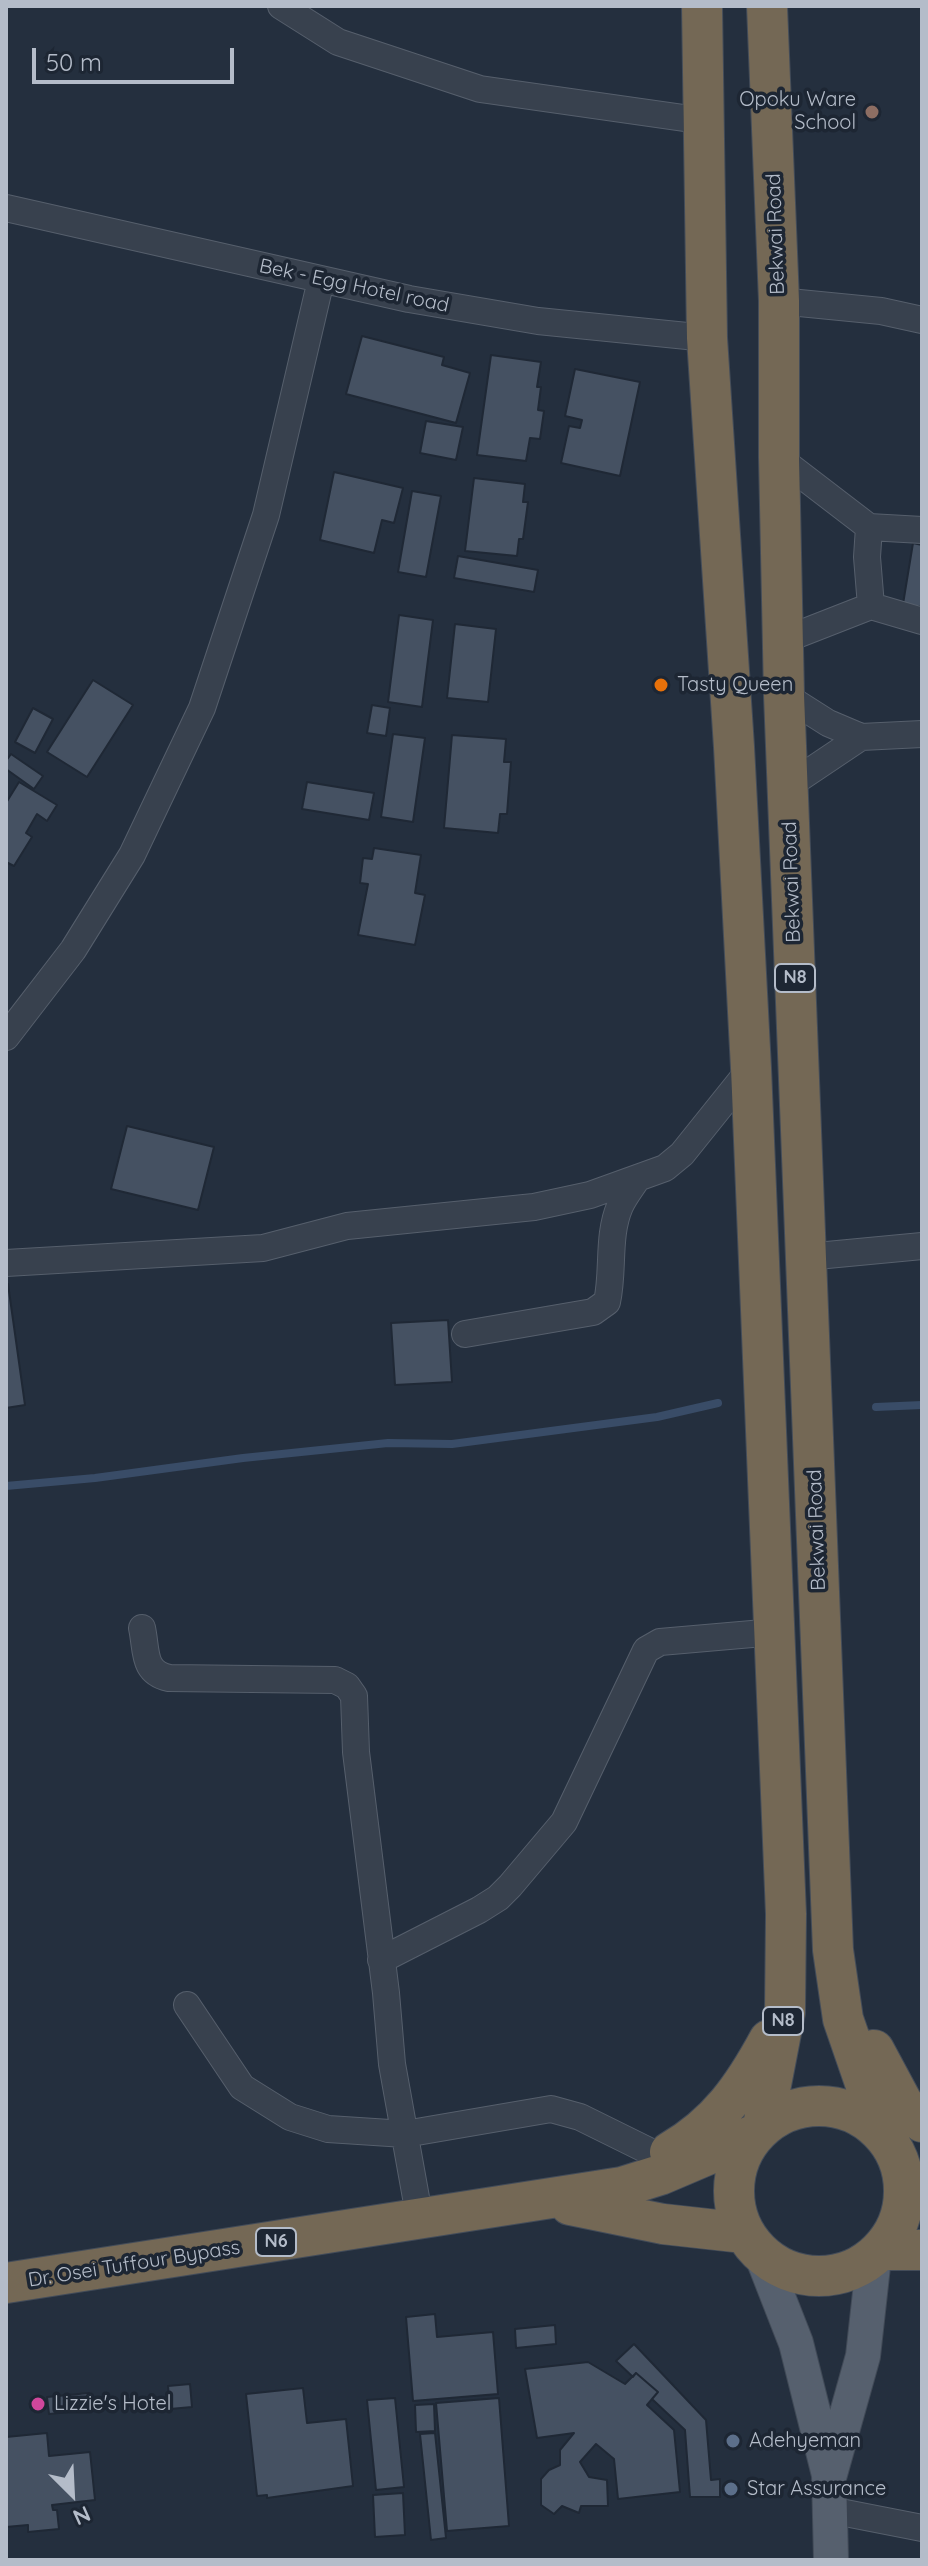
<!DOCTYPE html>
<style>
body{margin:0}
#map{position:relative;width:928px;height:2566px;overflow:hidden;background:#242f3e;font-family:Quicksand,sans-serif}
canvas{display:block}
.frame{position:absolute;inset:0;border:8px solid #b4bcc9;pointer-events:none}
.north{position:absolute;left:32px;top:2454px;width:80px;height:80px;-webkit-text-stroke:6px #1d2633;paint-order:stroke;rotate:156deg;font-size:22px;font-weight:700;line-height:32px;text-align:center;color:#b4bcc9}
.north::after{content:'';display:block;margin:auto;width:28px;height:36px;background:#b4bcc9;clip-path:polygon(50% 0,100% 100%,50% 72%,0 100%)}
.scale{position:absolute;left:32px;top:48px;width:202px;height:36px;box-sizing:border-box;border:4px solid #b4bcc9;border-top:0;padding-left:10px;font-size:24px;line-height:28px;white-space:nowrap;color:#b4bcc9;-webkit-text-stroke:6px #1d2633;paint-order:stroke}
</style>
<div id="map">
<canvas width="928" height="2566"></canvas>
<div class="frame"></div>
<div class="north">N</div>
<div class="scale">50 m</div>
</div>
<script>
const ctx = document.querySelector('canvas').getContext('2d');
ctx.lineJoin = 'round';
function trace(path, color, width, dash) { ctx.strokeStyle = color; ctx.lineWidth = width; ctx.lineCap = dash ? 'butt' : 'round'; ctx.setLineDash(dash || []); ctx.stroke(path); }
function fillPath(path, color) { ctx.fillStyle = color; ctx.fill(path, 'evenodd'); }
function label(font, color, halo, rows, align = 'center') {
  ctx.font = font + ' Quicksand,sans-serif'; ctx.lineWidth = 7; ctx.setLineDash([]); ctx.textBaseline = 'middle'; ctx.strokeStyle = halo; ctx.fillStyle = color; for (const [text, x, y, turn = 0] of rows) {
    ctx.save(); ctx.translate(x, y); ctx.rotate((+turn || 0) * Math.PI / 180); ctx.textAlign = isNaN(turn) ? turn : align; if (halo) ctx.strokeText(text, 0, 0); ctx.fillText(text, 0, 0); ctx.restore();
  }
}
const stream = new Path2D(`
 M876 1407 922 1405
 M6 1486 95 1478 243 1458 388 1443 452 1444 657 1417 718 1403`);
const building = new Path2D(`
 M362 336 444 357 442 365 470 373 456 423 346 394Z
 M491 355 541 362 537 387H541L538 410 544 411 540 439 530 438 526 461 477 455Z
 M575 369 640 382 620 476 561 463 569 426 580 428 582 420 565 416Z
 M426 421 463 427 456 460 420 453Z
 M334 472 403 488 394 523 382 520 374 553 320 540Z
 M474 478 525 484 523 502H528L523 539H519L517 556 465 551Z
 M412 491 441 496 426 577 398 572Z
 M913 543 922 545V607L903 604Z
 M458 556 538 570 534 592 454 578Z
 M399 615 433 620 422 707 388 702Z
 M455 624 496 629 488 702 447 698Z
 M93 680 133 705 87 777 47 752Z
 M372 705 390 708 386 736 367 733Z
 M33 708 53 719 35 753 15 742Z
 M393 734 425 738 413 822 381 817Z
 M452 735 506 739 504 762H511L507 814H500L498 833 444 828Z
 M11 754 43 776 34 789 6 769V761Z
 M19 782 57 805 47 821 37 814 26 833 32 837 14 866 6 862V803Z
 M307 782 374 793 369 820 302 809Z
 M374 848 421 855 415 893 425 895 415 945 358 935 368 884 360 883 363 858 372 859Z
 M127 1126 214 1147 198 1210 111 1189Z
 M8 1284 25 1405 6 1408V1285Z
 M448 1320 452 1382 395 1385 391 1323Z
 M435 2314 437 2337 493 2332 498 2394 413 2401 406 2317Z
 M555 2325 556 2344 516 2348 515 2329Z
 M634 2344 706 2420 711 2480 720 2479V2497H690L685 2430 652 2399 658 2392 636 2373 633 2377 616 2361Z
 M588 2362 625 2384 636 2373 658 2392 647 2405 674 2430 680 2492 618 2499 614 2459 596 2444 580 2462 589 2477 607 2480 608 2506H581L579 2513 562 2506 554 2514 541 2505V2479L549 2470 560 2465V2450L574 2433 537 2438 525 2369Z
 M190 2384 192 2407 170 2409 168 2386Z
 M303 2388 307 2423 346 2419 353 2486 267 2498V2495L257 2496 246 2394Z
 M89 2393 91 2410 49 2414 47 2397Z
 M395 2398 404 2487 376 2490 367 2400Z
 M499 2398 509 2526 447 2531 436 2403Z
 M434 2404 435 2431 416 2432 415 2405Z
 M47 2433 49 2456 90 2452 95 2500 52 2505 53 2510H57L59 2529 28 2532V2525L6 2527V2437Z
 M435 2433 446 2538 431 2540 420 2434Z
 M403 2493 405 2535 375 2537 373 2495Z`);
const minor = new Path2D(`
 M281 6 338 42 480 89 705 121
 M6 208 409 299 538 321 707 338
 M779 301 881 311 922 320
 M779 458 869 527 867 557 871 606
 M869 527 922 530
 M784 640 871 606 922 621
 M784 695 828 723 861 737 922 734
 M788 786 861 737
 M6 1037 73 950 132 855 202 708 266 515 321 280
 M806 1257 922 1246
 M6 1263 263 1248 347 1226 534 1207 590 1195 665 1168 682 1154 751 1068
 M465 1334 593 1312 607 1302C614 1271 607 1236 620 1206 624 1197 631 1188 637 1179
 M142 1628C147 1651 142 1672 169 1678L335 1680 347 1686 354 1696 356 1752 386 1993 392 2064 420 2220
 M381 1960 479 1910 498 1898 510 1886 564 1822 646 1650 660 1642 775 1632
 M187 2005 242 2087 290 2117 328 2129 405 2134 551 2109 580 2117 661 2157
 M830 2510 922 2528`);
const major = new Path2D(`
 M762 2256 796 2343 829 2475 831 2560
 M830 2474 863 2356 874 2257`);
const highway = new Path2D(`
 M702 6 707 338 734 747 751 1068 786 1914 785 2012 763 2126
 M767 6 779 301V458L784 695 833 1950 843 2019 882 2132
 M874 2050 903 2104 922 2122
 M734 2191a85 85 0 1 1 170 0a85 85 0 1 1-170 0Z
 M670 2152C718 2124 743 2088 769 2040
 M570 2205 663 2224 744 2233
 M882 2250H922
 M6 2283 622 2187 660 2175 754 2135`);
const markers = [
 [872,112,8,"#8d6e63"],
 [661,685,8,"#e8710a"],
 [38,2404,8,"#d1479c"],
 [733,2441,8,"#5c6f8a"],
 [731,2489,8,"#5c6f8a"]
];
const shields = [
 [795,978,40],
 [783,2021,40],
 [276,2242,40]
];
const shieldNames = [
 ["N8",795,978],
 ["N8",783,2021],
 ["N6",276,2242]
];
const poiNames = [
 ["Opoku Ware",856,100,"right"],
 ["School",856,123,"right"],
 ["Tasty Queen",677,685],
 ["Lizzie's Hotel",54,2404],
 ["Adehyeman",749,2441],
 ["Star Assurance",747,2489]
];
const streetNames = [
 ["Bekwai Road",776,234,-92],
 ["Bek - Egg Hotel road",354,286,12],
 ["Bekwai Road",792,882,-92],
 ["Bekwai Road",817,1530,-92],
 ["Dr. Osei Tuffour Bypass",134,2264,-9]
];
trace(stream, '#394c67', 8);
fillPath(building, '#455162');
trace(building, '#1f2835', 2);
trace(minor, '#565f6c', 28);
trace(major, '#414a57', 36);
trace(highway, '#434c59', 42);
trace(minor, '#38414e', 26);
trace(major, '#56606e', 34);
trace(highway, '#746855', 40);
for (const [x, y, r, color] of markers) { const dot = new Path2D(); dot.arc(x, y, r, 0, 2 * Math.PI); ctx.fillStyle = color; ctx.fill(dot); trace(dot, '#1d2633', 3); }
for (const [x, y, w] of shields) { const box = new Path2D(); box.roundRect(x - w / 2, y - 14, w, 28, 6); ctx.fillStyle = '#1d2633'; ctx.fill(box); trace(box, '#b4bcc9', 2); }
label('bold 18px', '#b4bcc9', null, shieldNames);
label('20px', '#b4bcc9', '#1d2633', poiNames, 'left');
label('20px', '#b4bcc9', '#1d2633', streetNames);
</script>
